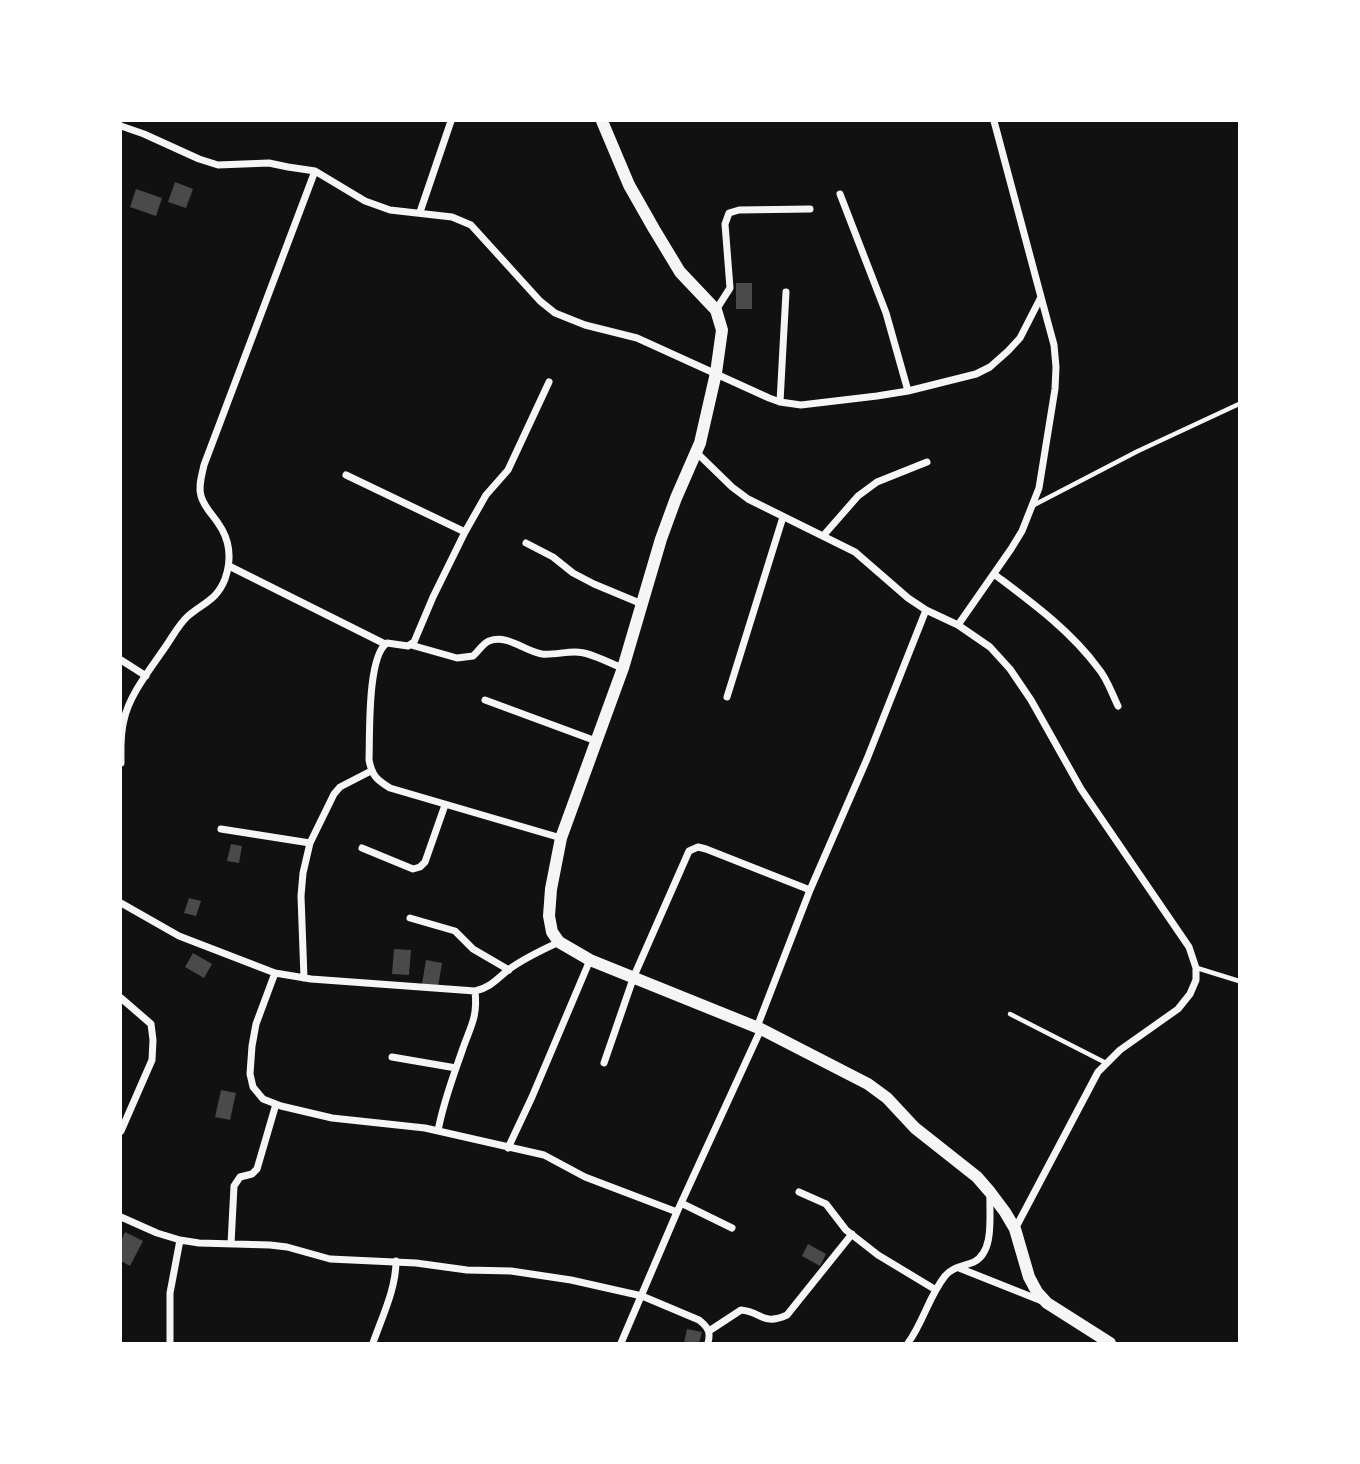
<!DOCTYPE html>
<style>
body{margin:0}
#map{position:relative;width:1360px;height:1464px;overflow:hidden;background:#111;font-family:"Roboto Condensed",sans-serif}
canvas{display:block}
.frame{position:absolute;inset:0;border:122px solid #fff;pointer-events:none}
</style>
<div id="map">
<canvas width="1360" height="1464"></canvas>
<div class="frame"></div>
</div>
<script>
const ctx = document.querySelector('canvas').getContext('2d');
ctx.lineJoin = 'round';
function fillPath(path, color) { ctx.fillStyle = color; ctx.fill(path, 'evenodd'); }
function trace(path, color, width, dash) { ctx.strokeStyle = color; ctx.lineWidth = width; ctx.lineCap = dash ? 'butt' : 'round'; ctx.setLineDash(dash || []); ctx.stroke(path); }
const building = new Path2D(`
 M175 182 193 189 186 208 168 202Z
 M136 189 162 198 156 216 130 207Z
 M736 283H752V309H736Z
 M231 844 242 846 239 863 227 861Z
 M189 898 201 901 196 916 184 913Z
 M394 949 411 950 409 975 392 974Z
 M193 953 212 964 204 978 185 967Z
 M426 960 442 963 438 987 422 984Z
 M221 1090 236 1093 230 1120 215 1117Z
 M125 1232 143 1241 130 1266 121 1261V1241Z
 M808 1244 826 1254 820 1266 802 1256Z
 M687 1329 702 1332 699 1343H684Z`);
const service = new Path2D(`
 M1034 505 1138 451 1239 404
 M1197 968 1239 981
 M1010 1014 1106 1063`);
const minor = new Path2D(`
 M121 126 144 134 199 159 218 165 269 163 288 167 315 171 365 201 390 210 452 217 471 225 540 301 555 313 585 325 637 338 769 398 780 402 801 405 877 396 908 391 976 374 990 367 1008 351 1020 338 1041 297 994 121
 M840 194 886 313 908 391
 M420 212 451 121
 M716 310 730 288 725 224 729 213 739 210 810 209
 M549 382 508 470 486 495 465 532 433 597 414 642 408 646 387 643C367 656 370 736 369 760 372 776 377 780 390 788L561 838
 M780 402 786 292
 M696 452 732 487 748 499 855 552 908 598 926 610 958 625 990 647 1010 669 1031 700 1081 789 1189 947 1196 968V980L1190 994 1178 1009 1120 1050 1098 1072 1015 1229
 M346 475 465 532
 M823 536 858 496 877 482 927 462
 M526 543 553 557 573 573 594 584 642 604
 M229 566 385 644
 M994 574C1031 602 1070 630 1098 668 1107 678 1112 694 1118 706
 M958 625 1011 549 1022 531 1039 488 1055 389 1056 367 1054 345 1041 297
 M411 645 457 658 473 656C478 652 482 644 489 641 508 634 524 651 542 654 553 655 564 652 575 652 591 652 608 663 623 668
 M121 660 146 676
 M727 697 783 517
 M485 700 596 741
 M121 763C121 749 120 734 124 720 129 695 151 668 166 646 173 636 179 624 188 616 203 603 217 600 225 579 232 559 230 540 218 523 212 514 204 507 201 496 198 486 202 475 204 465L315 171
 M221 829 310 843
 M362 848 413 869 420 867 425 862 445 805
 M121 903 179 936 275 973 311 979 475 991C490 988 497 979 508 970 524 958 542 950 559 942
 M410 918 455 931 473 949 509 970
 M275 973 256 1024 252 1046 250 1074 253 1087 263 1099 281 1106 332 1118 425 1128 544 1155 585 1177 677 1212
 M304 978 301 896 303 873 310 843 334 794 340 787 371 771
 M121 998 151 1024 153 1040 152 1060 121 1131
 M757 1027 810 890 867 759 926 610
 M392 1057 456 1068
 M604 1063 634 976 689 851 698 847 706 849 810 890
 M438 1131C443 1103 453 1077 462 1051 470 1027 478 1018 475 991
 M508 1148 532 1097 590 960
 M799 1192 826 1204 846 1230 878 1255 936 1290
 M681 1203 732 1228
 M121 1217 157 1233 180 1240 199 1243 270 1245 287 1247 330 1259 416 1263 467 1270 511 1271 571 1280 642 1296 699 1320C708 1327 711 1332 708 1343
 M231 1244 234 1186 240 1177 252 1174 257 1169 276 1104
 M959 1268 1042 1301
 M709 1331 741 1310C762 1312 763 1326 787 1315L852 1234
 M170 1343V1293L180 1240
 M373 1343C382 1317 396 1289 396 1261
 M621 1343 677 1212 761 1029
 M908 1343C923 1323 929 1296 945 1276 952 1267 964 1266 974 1262 995 1251 989 1215 990 1195`);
const secondary = new Path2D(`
 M602 121 629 185 654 229 680 272 716 310 722 330 716 373 700 443 676 498 661 539 623 668 561 838 551 889 549 916 552 932 559 942 590 960 761 1029 868 1084 887 1098 915 1128 977 1177 990 1192 1005 1212 1015 1229 1029 1277 1037 1292 1047 1303 1110 1343`);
fillPath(building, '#4a4a4a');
trace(service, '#f5f5f5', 4.5);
trace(minor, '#f5f5f5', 7);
trace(secondary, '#f5f5f5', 12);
</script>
